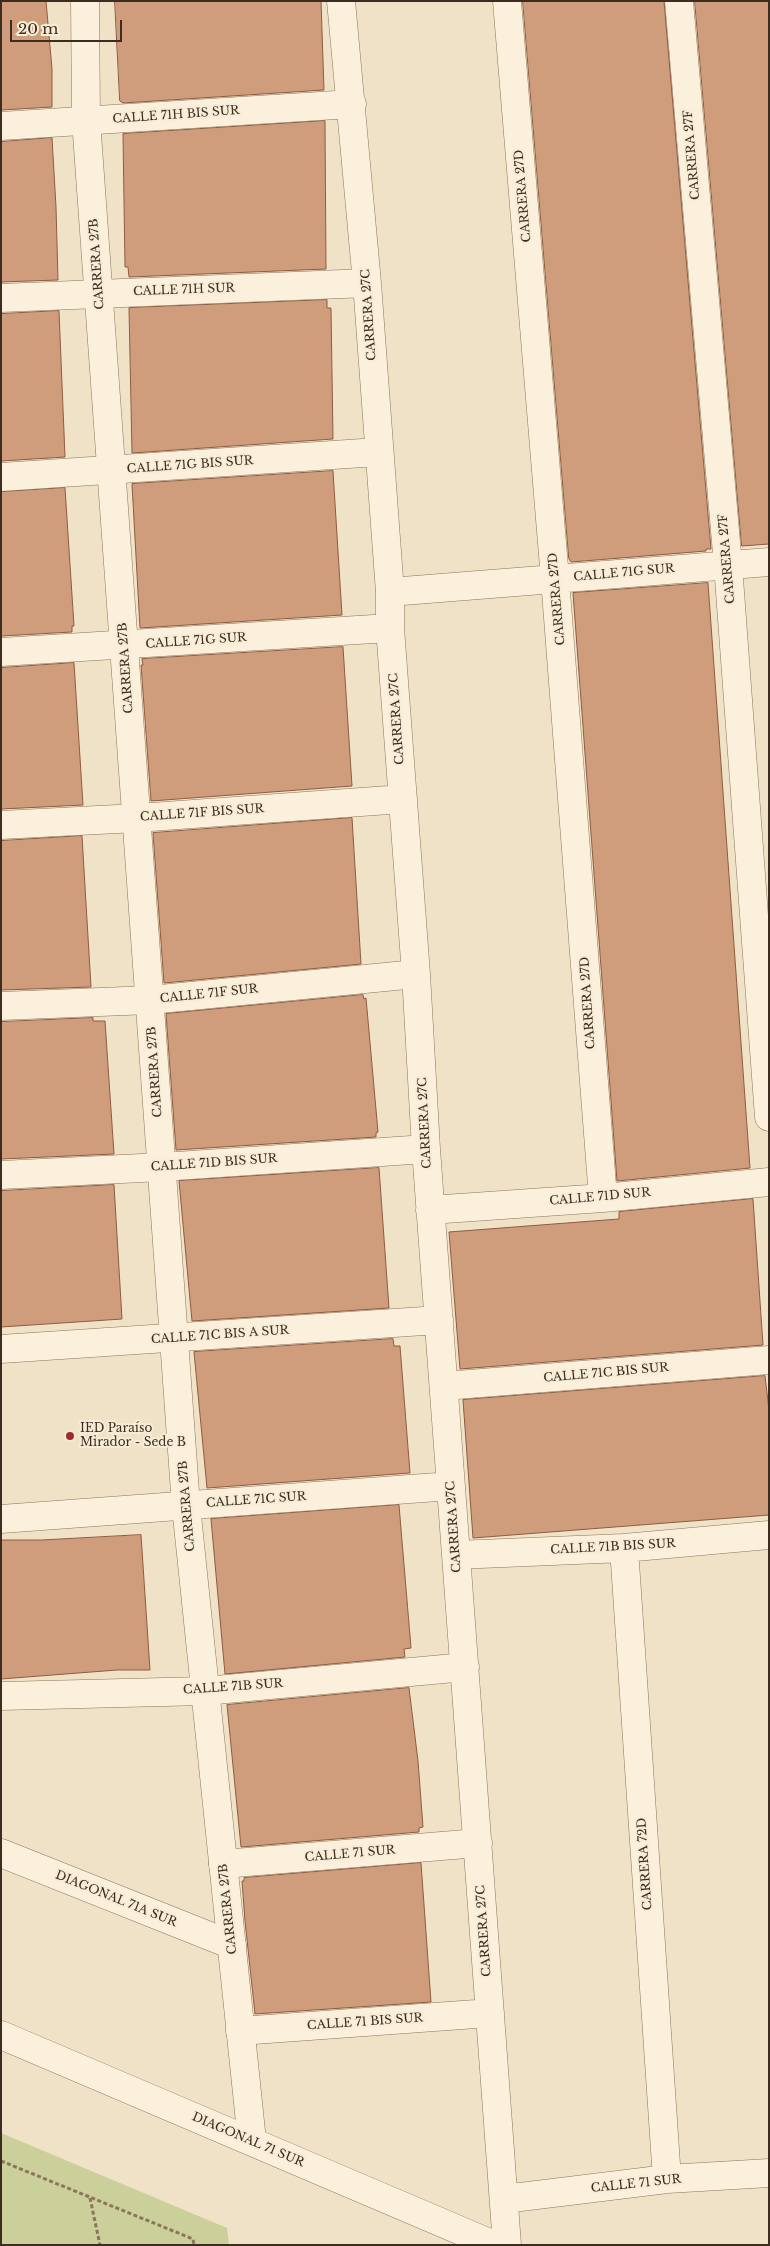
<!DOCTYPE html>
<meta charset="utf-8">
<style>
body{margin:0}
#map{position:relative;width:770px;height:2246px;overflow:hidden;background:#f0e2c7;font-family:"Libre Baskerville",serif}
canvas{display:block}
.frame{position:absolute;inset:0;border:2px solid #3d2d20;pointer-events:none}
.scale{position:absolute;left:10px;top:20px;width:112px;height:22px;box-sizing:border-box;border:2px solid #3d2d20;border-top:0;padding-left:6px;font-size:15px;line-height:18px;white-space:nowrap;color:#3d2d20;-webkit-text-stroke:4px #f7edd7;paint-order:stroke}
</style>
<div id="map">
<canvas width="770" height="2246"></canvas>
<div class="frame"></div>
<div class="scale">20 m</div>
</div>
<script>
const ctx = document.querySelector('canvas').getContext('2d');
ctx.lineJoin = 'round';
function fillPath(path, color) { ctx.fillStyle = color; ctx.fill(path, 'evenodd'); }
function trace(path, color, width, dash) { ctx.strokeStyle = color; ctx.lineWidth = width; ctx.lineCap = dash ? 'butt' : 'round'; ctx.setLineDash(dash || []); ctx.stroke(path); }
function label(font, color, halo, rows, align = 'center') {
  ctx.font = font + ' "Libre Baskerville",serif'; ctx.lineWidth = 4; ctx.setLineDash([]); ctx.textBaseline = 'middle'; ctx.strokeStyle = halo; ctx.fillStyle = color; for (const [text, x, y, turn = 0] of rows) {
    ctx.save(); ctx.translate(x, y); ctx.rotate((+turn || 0) * Math.PI / 180); ctx.textAlign = isNaN(turn) ? turn : align; if (halo) ctx.strokeText(text, 0, 0); ctx.fillText(text, 0, 0); ctx.restore();
  }
}
const green = new Path2D(`
 M1 2133 227 2228 229 2245H1Z`);
const building = new Path2D(`
 M1 1H46L52 69V107L1 110Z
 M115 1H321L324 90 123 103 120 101Z
 M523 1H664L711 549H706V551L571 562 569 559Z
 M695 1H769V544L742 546Z
 M325 121 326 269 129 277 128 267H125L123 134Z
 M52 138 56 207 58 280 1 282V142Z
 M327 300V308H331L333 439 132 453 129 308Z
 M59 311 65 457 1 461V314Z
 M333 471 342 615 140 628 132 484Z
 M65 488 74 626H72V632L1 636V492Z
 M708 583 750 1168 617 1181 573 593Z
 M343 647 352 786 151 801 141 665H143L142 659Z
 M74 663 83 805 1 809V668Z
 M352 818 361 964 164 983 153 833Z
 M82 836 91 987 1 990V841Z
 M363 995 364 999 366 998 378 1132 376 1133V1137L176 1150 166 1014Z
 M93 1018V1021H105L114 1154 1 1159V1022Z
 M379 1168 389 1308 192 1321 179 1181Z
 M114 1185 122 1319 1 1327V1191Z
 M753 1199 763 1345 460 1369 449 1232 619 1219V1212Z
 M393 1339 394 1346H400L410 1473 207 1488 194 1352Z
 M765 1376 769 1410V1515L473 1538 463 1400Z
 M399 1505 411 1648 404 1649 405 1657 225 1674 211 1519Z
 M141 1535 150 1670H117L1 1679V1540H41Z
 M409 1688 418 1761 423 1827 419 1828V1832L241 1847 227 1705Z
 M421 1863 431 2002 255 2014 245 1921 242 1881H244V1878Z`);
const path = new Path2D(`
 M1 2161 193 2239 194 2245
 M90 2198 100 2245`);
const minor = new Path2D(`
 M341 1 367 283 390 592V628L416 974 426 1149 507 2245
 M507 1 555 579 603 1198
 M679 1 728 565 769 1117
 M1 126 352 104
 M1 298 367 283
 M1 477 378 452
 M390 592 769 562
 M1 652 390 628
 M1 825 137 818 403 799
 M1 1006 150 1000 416 974
 M1 1175 162 1167 426 1149
 M430 1210 603 1198 769 1182
 M1 1349 439 1320
 M444 1386 769 1360
 M1 1519 451 1486
 M624 1548 667 2179
 M456 1555 624 1548 769 1535
 M1 1696 205 1691 465 1667
 M1 1853 232 1945
 M223 1864 478 1843
 M240 2031 490 2013
 M1 2035 494 2245
 M504 2199 667 2179 769 2173`);
const tertiary = new Path2D(`
 M85 1 86 120 186 1506 252 2141`);
const markers = [
 [70,1436,5,"#9e292f"]
];
const streetNames = [
 ["CALLE 71H BIS SUR",176,115,-4],
 ["CARRERA 27F",692,155,-95],
 ["CARRERA 27D",523,196,-95],
 ["CARRERA 27B",97,264,-94],
 ["CALLE 71H SUR",184,290,-2],
 ["CARRERA 27C",369,315,-94],
 ["CALLE 71G BIS SUR",190,465,-4],
 ["CARRERA 27F",727,559,-95],
 ["CALLE 71G SUR",624,573,-5],
 ["CARRERA 27D",557,599,-95],
 ["CALLE 71G SUR",196,641,-4],
 ["CARRERA 27B",126,668,-94],
 ["CARRERA 27C",397,719,-94],
 ["CALLE 71F BIS SUR",202,813,-4],
 ["CALLE 71F SUR",209,994,-6],
 ["CARRERA 27D",588,1003,-94],
 ["CARRERA 27B",155,1072,-94],
 ["CARRERA 27C",425,1123,-93],
 ["CALLE 71D BIS SUR",214,1163,-4],
 ["CALLE 71D SUR",600,1197,-5],
 ["CALLE 71C BIS A SUR",220,1335,-4],
 ["CALLE 71C BIS SUR",606,1373,-5],
 ["CALLE 71C SUR",256,1500,-4],
 ["CARRERA 27B",187,1506,-95],
 ["CARRERA 27C",454,1527,-94],
 ["CALLE 71B BIS SUR",613,1547,-3],
 ["CALLE 71B SUR",233,1687,-4],
 ["CALLE 71 SUR",350,1854,-5],
 ["CARRERA 72D",645,1864,-94],
 ["DIAGONAL 71A SUR",116,1899,22],
 ["CARRERA 27B",228,1909,-96],
 ["CARRERA 27C",484,1931,-94],
 ["CALLE 71 BIS SUR",365,2022,-4],
 ["DIAGONAL 71 SUR",248,2140,23],
 ["CALLE 71 SUR",636,2184,-6]
];
const poiNames = [
 ["IED Paraíso",80,1429],
 ["Mirador - Sede B",80,1443]
];
fillPath(green, '#cbcf9a');
fillPath(building, '#cf9c7c');
trace(building, '#8d5c40', 1);
trace(minor, '#8d745c', 29);
trace(tertiary, '#8d745c', 29);
trace(path, '#8d745c', 3, [4, 2.5]);
trace(minor, '#faf0db', 28);
trace(tertiary, '#faf0db', 28);
for (const [x, y, r, color] of markers) { const dot = new Path2D(); dot.arc(x, y, r, 0, 2 * Math.PI); ctx.fillStyle = color; ctx.fill(dot); trace(dot, '#f7edd7', 2); }
label('12px', '#3d2d20', '#f7edd7', streetNames);
label('12px', '#3d2d20', '#f7edd7', poiNames, 'left');
</script>
